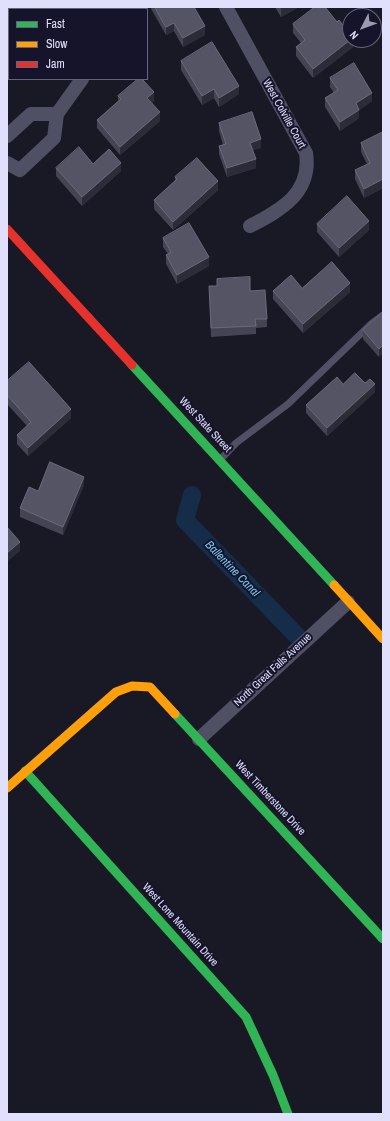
<!DOCTYPE html>
<style>
body{margin:0}
#map{position:relative;width:390px;height:1121px;overflow:hidden;background:#191925;font-family:"Archivo Narrow",sans-serif}
canvas{display:block}
.frame{position:absolute;inset:0;border:8px solid #e0dffc;pointer-events:none}
.legend{position:absolute;left:8px;top:8px;width:140px;height:72px;box-sizing:border-box;background:#15142a;border:1px solid #66657e;margin:0;padding:5px 7px;list-style:none;font-size:12px;color:#e0dffc}
.legend li{display:flex;align-items:center;gap:8px;height:20px}
.legend b{width:20px;border:1px solid #66657e}
.north{position:absolute;left:342px;top:8px;width:40px;height:40px;box-sizing:border-box;background:#15142a;border:1px solid #66657e;border-radius:50%;rotate:228deg;font-size:11px;font-weight:700;line-height:16px;text-align:center;color:#e0dffc}
.north::after{content:'';display:block;margin:auto;width:14px;height:18px;background:#9a9ab1;clip-path:polygon(50% 0,100% 100%,50% 72%,0 100%)}
</style>
<div id="map">
<canvas width="390" height="1121"></canvas>
<div class="frame"></div>
<ul class="legend">
<li><b style="height:5px;background:#30b455"></b>Fast</li>
<li><b style="height:5px;background:#ff9f0a"></b>Slow</li>
<li><b style="height:5px;background:#e5322d"></b>Jam</li>
</ul>
<div class="north">N</div>
</div>
<script>
const ctx = document.querySelector('canvas').getContext('2d');
ctx.lineJoin = 'round';
function trace(path, color, width, dash) { ctx.strokeStyle = color; ctx.lineWidth = width; ctx.lineCap = dash ? 'butt' : 'round'; ctx.setLineDash(dash || []); ctx.stroke(path); }
function fillPath(path, color) { ctx.fillStyle = color; ctx.fill(path, 'evenodd'); }
function label(font, color, halo, rows, align = 'center') {
  ctx.font = font + ' "Archivo Narrow",sans-serif'; ctx.lineWidth = 4; ctx.setLineDash([]); ctx.textBaseline = 'middle'; ctx.strokeStyle = halo; ctx.fillStyle = color; for (const [text, x, y, turn = 0] of rows) {
    ctx.save(); ctx.translate(x, y); ctx.rotate((+turn || 0) * Math.PI / 180); ctx.textAlign = isNaN(turn) ? turn : align; if (halo) ctx.strokeText(text, 0, 0); ctx.fillText(text, 0, 0); ctx.restore();
  }
}
const canal = new Path2D(`
 M192 495 185 520 297 636`);
const lane = new Path2D(`
 M220 460 236 443 288 404 372 323 383 315`);
const street = new Path2D(`
 M226 7 306 153C312 193 281 210 250 226
 M111 9V7
 M7 136 31 114H57
 M7 163 20 170 54 138 57 114 82 79
 M199 739 348 602`);
const fast = new Path2D(`
 M132 365 334 585
 M175 714 383 939
 M25 771 246 1017 273 1075 288 1114`);
const slow = new Path2D(`
 M334 585 383 639
 M7 788 116 692 132 686 150 687 175 714`);
const jam = new Path2D(`
 M7 229 132 365`);
const wall = new Path2D(`
 M150 7H194L205 35 183 47 174 31 166 35Z
 M275 7H299L281 17Z
 M9 10V39L7 37V11Z
 M337 22 353 40V47L313 78 296 56V47L301 43 293 33V24Z
 M181 61 239 94 219 107 214 98 202 105 181 70Z
 M330 78 372 101 359 110V118L340 131 325 107V98L334 93 330 87Z
 M118 96 154 101 152 103 160 121 120 155 97 128V120L118 101Z
 M219 123 261 148 253 150 256 168 227 177 219 154V146L223 145 219 131Z
 M383 132V188L364 198 355 179V170L367 164 361 152V143Z
 M93 164 121 171 82 206 56 176V168Z
 M175 177 218 190 173 230 154 209V200L175 181Z
 M317 224 369 230 339 257 317 232Z
 M163 238 209 266 177 284 166 264V255L168 254 163 247Z
 M217 279 250 291 267 319V327L256 328V334L211 337 209 286H217Z
 M302 288 350 292 303 333 273 299V291Z
 M382 313 379 357 363 339V330Z
 M7 381 71 418 28 456 17 444V435L27 426 7 404Z
 M365 383 375 392 327 436 306 413V405L343 384Z
 M84 485 63 535 20 517V508L38 491Z`);
const shadedWall = new Path2D(`
 M283 7H299L281 17V8Z
 M174 23V31L166 35V27Z
 M205 26V35L183 47V38Z
 M350 40H353V47L313 78V69Z
 M239 86V94L219 107V98Z
 M214 89V98L202 105V96Z
 M154 92V101L147 107V98Z
 M372 93V101L359 110V118L340 131V122L356 103Z
 M160 112V121L120 155V147Z
 M261 139V148L250 151V143Z
 M256 159V168L227 177V168Z
 M121 163V171L82 206V197Z
 M383 179V188L364 198V189Z
 M218 181V190L173 230V222Z
 M369 221V230L339 257V248Z
 M209 257V266L177 284V275Z
 M350 283V292L303 333V324Z
 M383 345V354L379 357V349Z
 M375 384V392L327 436V428Z
 M71 409V418L28 456V448Z
 M84 477V485L63 535V527Z
 M20 542V551L7 562V553Z`);
const building = new Path2D(`
 M12 7H60L62 9H10Z
 M155 7H194L205 26 183 38 174 23 166 27Z
 M315 7H325L337 22 339 20 350 35V40L313 69 296 47 305 40 293 24Z
 M9 10V31L7 29V11Z
 M212 42 239 86 219 98 214 89 202 96 181 61Z
 M354 63 372 93 356 103 359 110 340 122 325 98 338 90 330 78Z
 M138 79H142L154 92 147 98 160 112 120 147 97 120 121 99 118 96Z
 M252 112 261 139 250 143 256 159 227 168 219 146 226 144 219 123Z
 M383 132V179L364 189 355 170 370 163 361 143Z
 M79 147 93 164 109 149 121 163 82 197 56 168Z
 M197 158 218 181 173 222 154 200 177 179 175 177Z
 M347 196 369 221 339 248 317 224Z
 M189 223 209 257 177 275 166 255 171 252 163 238Z
 M332 262 350 283 303 324 273 291 291 275 302 288Z
 M250 277V291L265 290 267 319H255L256 326 211 328 209 286H217V279Z
 M382 313 383 314V345L379 349 363 330Z
 M29 362 71 409 28 448 17 435 31 422 7 395V381Z
 M355 373 365 383 370 379 375 384 327 428 306 405 337 377 343 384Z
 M50 462 84 477 63 527 20 508 29 487 38 491Z
 M7 527 20 542 7 553Z`);
const streetNames = [
 ["West Colville Court",284,114,61],
 ["West State Street",205,425,47],
 ["North Great Falls Avenue",273,670,-43],
 ["West Timberstone Drive",270,798,47],
 ["West Lone Mountain Drive",180,925,48]
];
const waterNames = [
 ["Ballentine Canal",232,569,46]
];
trace(canal, '#152d48', 18);
trace(lane, '#4f5064', 7);
trace(street, '#4f5064', 14);
trace(fast, '#30b455', 9);
trace(slow, '#ff9f0a', 9);
trace(jam, '#e5322d', 9);
fillPath(wall, '#454453');
fillPath(shadedWall, '#2c2c39');
fillPath(building, '#555465');
trace(building, '#6b6a7d', 1);
label('11px', '#e0dffc', '#15142a', streetNames);
label('italic 12px', '#78c5f2', '#15142a', waterNames);
</script>
